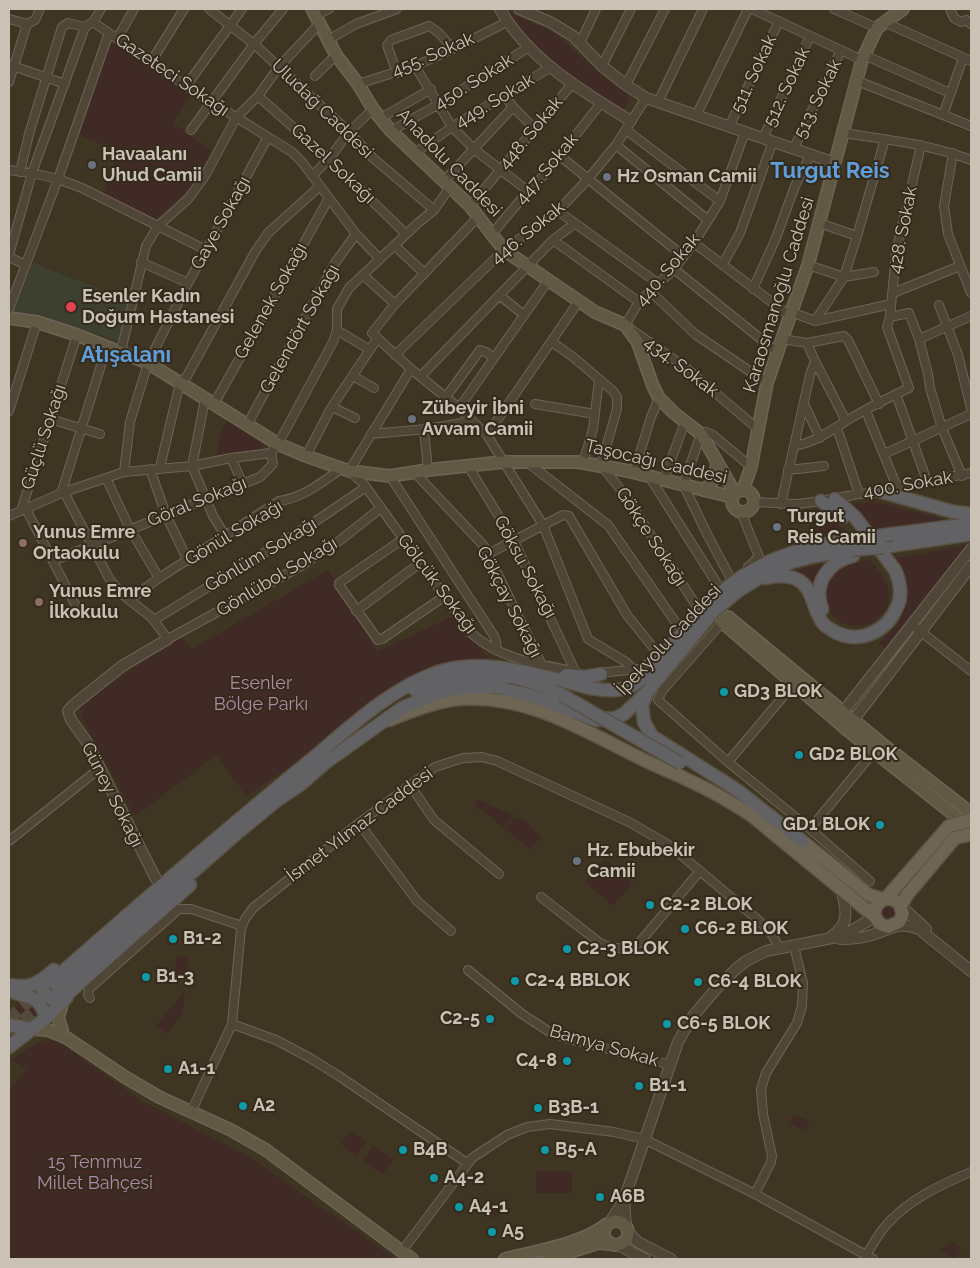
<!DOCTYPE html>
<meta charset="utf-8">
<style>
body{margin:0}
#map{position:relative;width:980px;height:1268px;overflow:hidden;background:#3f3523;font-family:Raleway,sans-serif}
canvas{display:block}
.frame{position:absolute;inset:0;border:10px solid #cac2b4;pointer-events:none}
</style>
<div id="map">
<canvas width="980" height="1268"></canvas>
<div class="frame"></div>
</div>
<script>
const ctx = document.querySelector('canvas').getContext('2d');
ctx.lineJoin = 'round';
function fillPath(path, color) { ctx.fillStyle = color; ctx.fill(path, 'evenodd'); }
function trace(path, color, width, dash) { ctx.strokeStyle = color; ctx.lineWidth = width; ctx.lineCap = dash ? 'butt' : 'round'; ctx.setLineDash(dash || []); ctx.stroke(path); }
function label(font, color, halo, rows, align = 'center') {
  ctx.font = font + ' Raleway,sans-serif'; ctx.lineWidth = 4; ctx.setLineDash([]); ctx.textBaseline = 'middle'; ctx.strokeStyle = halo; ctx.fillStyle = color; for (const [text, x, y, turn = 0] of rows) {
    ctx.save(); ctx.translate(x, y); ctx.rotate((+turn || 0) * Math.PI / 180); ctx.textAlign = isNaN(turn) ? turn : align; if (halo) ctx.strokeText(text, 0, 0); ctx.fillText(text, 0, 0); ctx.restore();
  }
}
const medical = new Path2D(`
 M33 263 129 301 118 341 41 316 13 312Z`);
const green = new Path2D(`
 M510 13 553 32 606 79 627 94 629 102 625 109H619L574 81 522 35 508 16Z
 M111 38 192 94 173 123 212 151 192 186 156 220 104 194 118 151 79 135Z
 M229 420 262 444 264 450 261 451 219 458C215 451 222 423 229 420Z
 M875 502 955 522 873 532 845 504Z
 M818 509 832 518 849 535 813 541 808 510Z
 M969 545 887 650 879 643 897 625 907 601 906 582 892 559Z
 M870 560C877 569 886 578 888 589 897 636 819 640 826 589 830 567 852 564 870 560Z
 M827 564 813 590 788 574 807 567Z
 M328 570 377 652 455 615 489 660 445 664 412 675 382 694 292 765 246 796 217 755 135 816 81 716 80 706 168 644 181 637 192 649Z
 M479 800 514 816 503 827 475 805Z
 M515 817 528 823 541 838 530 849 505 829Z
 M605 859 633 883 613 906 585 882Z
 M881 913a7 7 0 1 1 14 0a7 7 0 1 1-14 0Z
 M177 956 189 958 186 978 174 977Z
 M185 989 183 1012 167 1034 157 1026Z
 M17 999 33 1003 38 1012C32 1025 20 1021 9 1017V1014L17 1005Z
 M48 1040 56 1041 64 1046 142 1101 244 1154 339 1219 395 1259H9V1091L27 1069 12 1061C23 1051 33 1043 48 1040Z
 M794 1115 809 1121 805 1130 790 1124Z
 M351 1130 367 1142 356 1156 341 1144Z
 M373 1145 393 1159 383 1174 363 1161Z
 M536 1171H572V1193H536Z
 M492 1200 503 1211 496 1218 486 1207Z
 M954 1242 961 1251 954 1259 940 1250Z`);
const trunkTunnel = new Path2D(`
 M9 1019 51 982
 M9 1033 48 998`);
const minor = new Path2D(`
 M209 9 254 44 349 132 373 158 434 210
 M752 9 862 60
 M834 9 877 28
 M950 9 954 18 961 22 966 20 971 24
 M316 15 329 9
 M9 19 27 24 35 20 40 9
 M93 22 101 9
 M884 22 971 61
 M117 39 134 9
 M328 40 356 24 397 9
 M580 43 596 9
 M864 55 950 93
 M151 62 184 9
 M10 65 65 84
 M415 66 452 127 475 150 528 191
 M602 66 631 9
 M397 73 387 45 391 40 429 26 439 33 453 49
 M315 76 336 55
 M855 80 971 126
 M9 82 27 24
 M358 84 415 66 453 49 507 22
 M626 85 665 9
 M186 86 242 9
 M258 96 329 159 406 234
 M505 96 513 107 535 129
 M658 102 703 9
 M943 115 963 58
 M696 116 748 9
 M381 118 431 89
 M729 127 779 21
 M191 130 254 44 283 9
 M626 130 720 201
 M391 131 439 104 529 47
 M745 132 720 201 694 243 674 269 639 302 625 325 685 367 759 430
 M844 133C887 140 930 144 971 160
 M763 138 810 36
 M616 145 708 220
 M794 148 841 50
 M415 153 452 127 551 67
 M953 153 944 206 948 234 971 293
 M560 156 683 256
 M9 170 32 173 58 179 82 188 206 250
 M20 172 29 134 62 27 68 23 85 27 93 22 186 86 292 152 302 162 356 234 380 259
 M312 176 329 159 349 132 373 109
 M444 181 513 107
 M470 206 572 84
 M558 211 659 284
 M478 217 395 304 372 333 411 369 459 408 487 435 543 525 588 639 626 662 634 670
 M492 234 528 191 545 174 601 103
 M857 236 885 139
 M553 240 639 302
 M694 243 790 316
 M394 245 424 273
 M9 255 32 173 85 27
 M9 257 26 265
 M141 262 188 283
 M723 264 740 233 773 141
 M808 265 844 277 874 272
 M674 269 777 352
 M363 275 395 304
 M753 289 776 238 795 186 811 154
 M651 292 695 334 767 383
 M893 293 960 266
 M499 295 524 315
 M939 305 958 355 971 408
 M9 309 58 179 109 33
 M791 312 815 321 891 304
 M890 317 896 253 921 145
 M815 321 844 277 857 236 819 223
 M337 330 370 350
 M919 339 971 316
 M552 342 573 357 613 391 617 397V409L601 465 625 495 699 610
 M807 343 844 336 848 340 879 404
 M121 351 146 246 158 226 188 199 205 176 236 118 258 96 279 67 320 23
 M395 355 504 250 558 211 588 179 616 145 646 98
 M815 361 846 421
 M411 369 349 471 363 483 471 633C500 659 537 664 574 671
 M353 376 374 388
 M421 376 553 240 574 224
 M896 394 927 481
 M446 397 480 350 486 352 494 358
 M205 399 192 466 213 516 226 537
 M214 404 329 198
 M535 404 595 414
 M804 404 820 438
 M332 407 355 418
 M459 408 548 281
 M9 411 37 322
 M866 411 897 487
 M50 419 100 434
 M247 425 335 263 356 234
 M837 428 859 494
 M424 429 428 470
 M371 434 427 429 473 421
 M487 435 579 301
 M794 446C815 442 829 432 846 421 866 409 888 398 909 388L887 327 890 317 909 313 919 339 928 374 930 388 942 428 962 476
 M884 454 971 414
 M306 456 331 408 377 339
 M231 458 243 484
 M527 462 608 525 681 630
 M583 463 593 429 599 380
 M468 466 514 541 575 671
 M160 467 180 383 187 376 255 252 268 233 320 186
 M150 469 166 515 188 561
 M788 470 824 466
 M124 472 130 422 148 363 188 283 268 137
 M634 472 651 417 659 398
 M415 473 484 546 542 665
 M390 476 494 636 496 641 497 651
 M649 476 719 587
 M106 478 129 527 159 578
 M664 479 685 422
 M685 480 701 434 706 432 713 435 751 467
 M683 484 707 534 731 579
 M64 492 110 580 122 594 151 617 168 639 301 566 339 541 381 508
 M61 494 107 346
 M755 502 797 504 821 501 859 494 882 492 897 487 971 473
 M781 504 810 375 815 361 807 343 782 339
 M26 509 76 606
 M21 511 77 335
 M741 512 759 557 748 567
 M9 516 64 492 124 472 192 466 231 458 271 453 278 444 333 342 337 330V309L349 288 418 223 434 210 450 187
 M403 539 339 583V585L378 640 382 639 445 596
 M488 554 563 515 569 516 627 615 659 655
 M53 561 260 477 273 464 271 453
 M129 600 159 578 279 501C303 498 322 482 341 469
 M356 611 420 563
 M154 620 313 523 366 487
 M724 620 662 691 658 700 728 762 810 829 870 881
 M911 624 971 671
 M598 673 640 669 657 657
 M728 762 793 685
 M410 785 434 820 499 874
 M359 823 417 901 451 931
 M810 829 876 749
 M9 841 100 768
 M541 897 600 943C613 949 625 951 639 943L700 871
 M468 970 522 1014 548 1031 569 1039 671 1065
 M90 998 88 995 89 989 179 909H191L242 926
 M232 1024 276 1040 310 1058 339 1076 467 1163
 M191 1112 232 1024 241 929 245 919 253 908 359 823 435 767 463 758 482 757 497 761 629 822 669 845 757 919 771 933 780 949
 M755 1194 771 1162 772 1156 763 1114 761 1089 766 1073 797 1023 802 1006 803 983 794 946
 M402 1251 472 1158 507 1135 527 1127 550 1124 614 1132 644 1139 755 1194 873 1259
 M866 1255C873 1245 879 1232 888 1223 910 1199 942 1184 971 1172`);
const tertiary = new Path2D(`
 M500 9C528 59 583 92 631 121
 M519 9 550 22 573 36 602 66 626 85 646 98 835 163
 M839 717 971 549
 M848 727 971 566
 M156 879 100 768 86 741 71 720 68 711 72 706 122 666 168 639
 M901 906 926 929
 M832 936C851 923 846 909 841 889
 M840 939C851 939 862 938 872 935 892 929 897 921 919 929L971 971
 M624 1200 678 1042 693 1016 717 988 736 969 746 961 766 951 842 936 875 917
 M610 1222 624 1200 626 1226
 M628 1232 638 1242 671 1259
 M618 1245 645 1259`);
const secondary = new Path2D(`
 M312 9 336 55 358 84 373 109 391 131 470 206 504 250 595 312 625 325 637 341 653 386 659 398 674 413 701 434 735 493
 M9 318 37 322 77 335 148 363 278 444 306 456 349 471 390 476 428 470 503 462H578L628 471 732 497
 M732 501a11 11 0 1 1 22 0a11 11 0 1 1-22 0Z
 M703 490C713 485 716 474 717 463
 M743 490 751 467 767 383 790 316 808 265 862 60 877 28 903 9
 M728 617 881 743 971 813
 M722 622 846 729 963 822 964 836
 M31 1029 48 1030 67 1038 125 1077 159 1097 231 1130 266 1150 412 1259
 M62 1030 58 1017 63 1002
 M604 1233a12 12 0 1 1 24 0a12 12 0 1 1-24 0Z
 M505 1259C535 1251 583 1244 607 1224
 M548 1259 598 1243 610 1244`);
const primary = new Path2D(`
 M389 720C411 711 434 702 458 699 525 693 583 730 640 758 655 766 672 772 688 780 710 790 731 802 751 815L875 917 880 924 888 927 899 922 903 914 899 903 892 899H883L869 895 802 841
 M901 906 907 895 955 838 971 834
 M875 917C873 906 879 902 888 896L949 826 971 820`);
const trunk = new Path2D(`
 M882 492 954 512 971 514
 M821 501 843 517
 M893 534 971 524
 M883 547 971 534
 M766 578C778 575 790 575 800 581 813 590 813 609 822 622 825 627 832 630 837 633 861 644 887 631 897 607 903 595 900 582 895 570L855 517 835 499
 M822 609C812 584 829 561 853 556
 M566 675 585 677 601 674
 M415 690C444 678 479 674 511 677 528 679 546 688 562 695
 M647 693 642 705 644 722 652 736 737 790 802 841
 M45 978C41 988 42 993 52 999L63 998 190 885
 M51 982C135 908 219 835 306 764 347 730 387 690 438 672 481 658 526 672 568 682 585 687 605 693 623 689 632 687 639 681 646 676 669 650 690 622 715 598 752 562 800 547 850 540
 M9 985C30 989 38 984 54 970
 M9 990C30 1001 37 991 46 1018
 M58 990 236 834 276 801 301 784 325 763 402 708 438 693 467 687H495L530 695 595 720 615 718 624 714 649 690 713 612 739 590 767 573 791 562 815 556 851 550
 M9 1025 31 1029
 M9 1047 46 1018 67 997`);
const trunkBridge = new Path2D(`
 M850 540 893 534
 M851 550 883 547
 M562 695 680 763`);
const markers = [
 [92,165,5,"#6b7280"],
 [607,177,5,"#6b7280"],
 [71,307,6,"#e0444e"],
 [412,419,5,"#6b7280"],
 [777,527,5,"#6b7280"],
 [23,543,5,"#8d6e63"],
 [39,602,5,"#8d6e63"],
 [724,692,5,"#0f9aa8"],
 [799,755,5,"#0f9aa8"],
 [880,825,5,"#0f9aa8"],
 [577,861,5,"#6b7280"],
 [650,905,5,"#0f9aa8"],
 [685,929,5,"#0f9aa8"],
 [173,939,5,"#0f9aa8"],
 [567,949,5,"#0f9aa8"],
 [146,977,5,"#0f9aa8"],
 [515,981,5,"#0f9aa8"],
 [698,982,5,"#0f9aa8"],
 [490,1019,5,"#0f9aa8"],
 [667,1024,5,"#0f9aa8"],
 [567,1061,5,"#0f9aa8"],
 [168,1069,5,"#0f9aa8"],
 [639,1086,5,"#0f9aa8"],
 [243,1106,5,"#0f9aa8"],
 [538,1108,5,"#0f9aa8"],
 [403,1150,5,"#0f9aa8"],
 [545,1150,5,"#0f9aa8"],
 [434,1178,5,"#0f9aa8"],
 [600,1197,5,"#0f9aa8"],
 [459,1207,5,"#0f9aa8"],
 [492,1232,5,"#0f9aa8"]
];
const streetNames = [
 ["455. Sokak",433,55,-23],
 ["511. Sokak",754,74,-65],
 ["Gazeteci Sokağı",172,75,34],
 ["450. Sokak",474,82,-32],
 ["512. Sokak",787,87,-65],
 ["513. Sokak",818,99,-64],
 ["449. Sokak",495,101,-31],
 ["Uludağ Caddesi",322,109,44],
 ["448. Sokak",531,133,-50],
 ["Anadolu Caddesi",449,163,46],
 ["Gazel Sokağı",333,164,43],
 ["447. Sokak",547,169,-50],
 ["Gaye Sokağı",221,223,-61],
 ["428. Sokak",903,230,-79],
 ["446. Sokak",528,233,-39],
 ["440. Sokak",668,270,-50],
 ["Karaosmanoğlu Caddesi",779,295,-73],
 ["Gelenek Sokağı",271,301,-61],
 ["Gelendört Sokağı",300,329,-61],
 ["434. Sokak",681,367,37],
 ["Güçlü Sokağı",44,437,-72],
 ["Taşocağı Caddesi",656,462,13],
 ["400. Sokak",908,485,-10],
 ["Göral Sokağı",197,502,-22],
 ["Gönül Sokağı",234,533,-31],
 ["Gökçe Sokağı",651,537,57],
 ["Gönlüm Sokağı",261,555,-31],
 ["Göksu Sokağı",525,567,62],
 ["Gönlübol Sokağı",277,577,-31],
 ["Gölcük Sokağı",437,584,53],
 ["Gökçay Sokağı",509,602,63],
 ["İpekyolu Caddesi",669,640,-47],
 ["Güney Sokağı",112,795,63],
 ["İsmet Yılmaz Caddesi",360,825,-37],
 ["Bamya Sokak",604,1046,16]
];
const poiNames = [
 ["Havaalanı",102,155],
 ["Uhud Camii",102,176],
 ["Hz Osman Camii",617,177],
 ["Esenler Kadın",82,297],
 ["Doğum Hastanesi",82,318],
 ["Zübeyir İbni",422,409],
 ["Avvam Camii",422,430],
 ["Turgut",787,517],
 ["Reis Camii",787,538],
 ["Yunus Emre",33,533],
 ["Ortaokulu",33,554],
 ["Yunus Emre",49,592],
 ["İlkokulu",49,613],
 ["GD3 BLOK",734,692],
 ["GD2 BLOK",809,755],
 ["GD1 BLOK",870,825,"right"],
 ["Hz. Ebubekir",587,851],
 ["Camii",587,872],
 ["C2-2 BLOK",660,905],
 ["C6-2 BLOK",695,929],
 ["B1-2",183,939],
 ["C2-3 BLOK",577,949],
 ["B1-3",156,977],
 ["C2-4 BBLOK",525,981],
 ["C6-4 BLOK",708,982],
 ["C2-5",480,1019,"right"],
 ["C6-5 BLOK",677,1024],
 ["C4-8",557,1061,"right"],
 ["A1-1",178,1069],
 ["B1-1",649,1086],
 ["A2",253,1106],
 ["B3B-1",548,1108],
 ["B4B",413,1150],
 ["B5-A",555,1150],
 ["A4-2",444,1178],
 ["A6B",610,1197],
 ["A4-1",469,1207],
 ["A5",502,1232]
];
const parkNames = [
 ["Esenler",261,684],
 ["Bölge Parkı",261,705],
 ["15 Temmuz",95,1163],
 ["Millet Bahçesi",95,1184]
];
const districtNames = [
 ["Turgut Reis",830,171],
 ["Atışalanı",126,355]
];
fillPath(medical, '#3d4030');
fillPath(green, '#402a25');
trace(trunkTunnel, '#544a39', 12, [12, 6]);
trace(minor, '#6d6455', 10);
trace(tertiary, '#6d6455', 12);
trace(secondary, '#6d6455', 14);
trace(primary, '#5b5244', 15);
trace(trunk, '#5a5142', 15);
trace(minor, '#4f4637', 8);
trace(tertiary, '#4f4637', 10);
trace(secondary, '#625945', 11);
trace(primary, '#6f6555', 12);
trace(trunk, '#626265', 12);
trace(trunkBridge, '#5a5142', 15, []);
trace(trunkBridge, '#626265', 12);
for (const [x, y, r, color] of markers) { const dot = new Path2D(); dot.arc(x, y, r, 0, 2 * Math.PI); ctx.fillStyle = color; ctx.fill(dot); trace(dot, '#342b1c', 2); }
label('18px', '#cac2b4', '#342b1c', streetNames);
label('bold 18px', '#cac2b4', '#342b1c', poiNames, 'left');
label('18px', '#b088a5', '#342b1c', parkNames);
label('bold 22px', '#609ed9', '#342b1c', districtNames);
</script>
